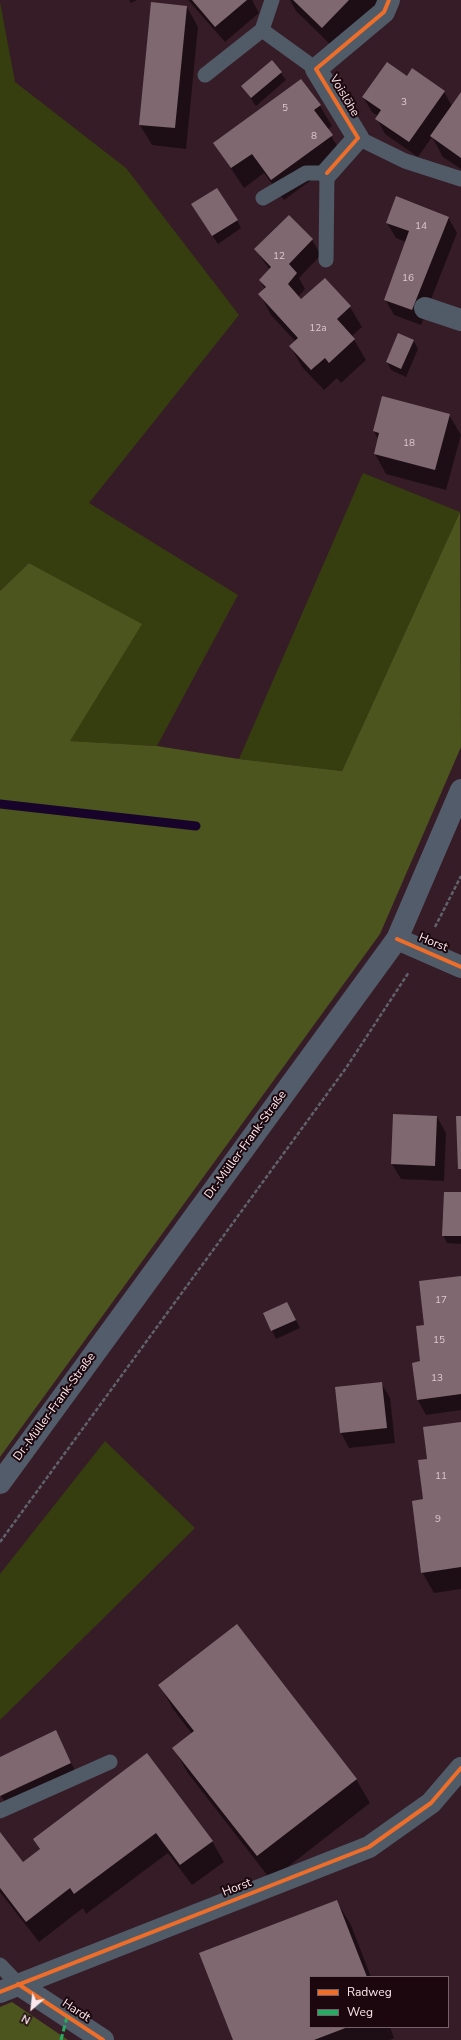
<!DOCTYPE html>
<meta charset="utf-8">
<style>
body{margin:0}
#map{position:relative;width:461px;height:2040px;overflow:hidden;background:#361c26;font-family:"Nunito Sans",sans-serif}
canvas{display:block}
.legend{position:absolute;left:309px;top:1976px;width:140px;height:52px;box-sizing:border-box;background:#1b070d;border:1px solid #756167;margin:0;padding:5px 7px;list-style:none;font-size:12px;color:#fde9ed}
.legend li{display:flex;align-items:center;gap:8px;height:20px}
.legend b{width:20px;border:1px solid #756167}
.north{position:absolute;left:12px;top:1988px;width:40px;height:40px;-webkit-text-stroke:3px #1b070d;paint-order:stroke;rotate:208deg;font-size:11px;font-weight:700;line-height:16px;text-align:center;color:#fde9ed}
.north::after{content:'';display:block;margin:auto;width:14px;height:18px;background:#fde9ed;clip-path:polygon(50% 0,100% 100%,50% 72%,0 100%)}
</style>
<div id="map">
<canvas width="461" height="2040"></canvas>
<ul class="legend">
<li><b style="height:5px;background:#ee6e29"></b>Radweg</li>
<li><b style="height:5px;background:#26ab63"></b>Weg</li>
</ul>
<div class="north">N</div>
</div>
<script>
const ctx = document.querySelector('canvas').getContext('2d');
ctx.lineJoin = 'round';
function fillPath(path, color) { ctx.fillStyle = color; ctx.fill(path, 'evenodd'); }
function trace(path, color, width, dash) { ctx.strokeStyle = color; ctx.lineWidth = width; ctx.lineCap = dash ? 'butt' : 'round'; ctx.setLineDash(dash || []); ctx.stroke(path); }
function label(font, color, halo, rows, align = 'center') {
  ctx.font = font + ' "Nunito Sans",sans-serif'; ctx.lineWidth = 4; ctx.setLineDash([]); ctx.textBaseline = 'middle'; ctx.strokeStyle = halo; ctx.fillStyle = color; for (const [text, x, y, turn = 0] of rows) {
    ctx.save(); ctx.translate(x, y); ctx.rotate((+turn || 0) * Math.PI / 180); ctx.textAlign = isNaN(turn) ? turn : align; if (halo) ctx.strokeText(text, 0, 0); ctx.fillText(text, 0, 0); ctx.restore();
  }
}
const green = new Path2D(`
 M0 2 15 82 126 168 239 315 89 503 238 595 157 746 69 741 141 624 29 563 0 591Z
 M363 473 460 512 342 771 239 759Z
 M105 1441 195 1528 0 1720V1574Z`);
const forest = new Path2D(`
 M460 512 461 747 380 934 0 1457V591L29 563 142 624 70 741 157 746 239 759 342 771Z
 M12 2002 68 2040H0V2007Z`);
const shadow = new Path2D(`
 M129 0H137L131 3Z
 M188 0H252L259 13 225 42Z
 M290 0H379L380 1 334 48 296 11Z
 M187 7 198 27 186 149 152 145 140 125Z
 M272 61 286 80 256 106 242 86Z
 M413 70 444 92 452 106 461 94V169L443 157 432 137 418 157 385 134 377 119 378 116 372 112 363 97 407 78Z
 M301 80 320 106 332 126 327 130 344 156 284 200 264 173 244 188 214 143Z
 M197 213 237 220 241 228 218 244Z
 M289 216 312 240 321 255 299 278 305 289 298 297 301 301 350 307 362 327 352 336 366 360 341 383 337 378 324 390 302 367 291 347 296 342 271 315 260 294 265 289 260 280 270 270 255 249Z
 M448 217 457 233 421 325 394 315 385 299 406 242 396 238 387 223Z
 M414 341 418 349 406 377 391 370 387 362Z
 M449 415 461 435 446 490 386 474 375 454 378 439 374 431Z
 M437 1117 446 1133 444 1181 401 1179 392 1164Z
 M461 1193V1244L447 1243 443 1235Z
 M461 1277V1410L426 1415 418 1400 425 1326Z
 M287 1303 300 1328 276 1339 264 1314Z
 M381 1383 390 1398 395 1443 349 1448 341 1433Z
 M461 1423V1589L434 1593 422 1572 428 1460Z
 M237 1626 356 1779 370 1803 271 1880 187 1772 174 1748 192 1734 173 1709 160 1685Z
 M55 1732 79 1778 10 1811 0 1794V1758Z
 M147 1755 212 1841 224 1862 192 1885 168 1853 86 1914 83 1908 39 1942 0 1892V1834L23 1863 40 1850 34 1839Z
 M337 1902 351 1925 371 1977H310V2027H390L394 2038 390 2040H234Z`);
const stream = new Path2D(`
 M0 804 196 826`);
const building = new Path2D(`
 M192 0H247L215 27Z
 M293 0H349L322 28Z
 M151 2 187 6 175 128 139 125Z
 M272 60 282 72 251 98 241 86Z
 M387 62 407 76 412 68 445 91 409 142 375 119 381 110 362 97Z
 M301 79 321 105 314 110 333 135 271 180 252 154 231 168 213 143Z
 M461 92V158L430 136Z
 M217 188 238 220 212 236 191 204Z
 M396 196 449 217 412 310 384 300 409 231 386 223Z
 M289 215 313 239 289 264 297 273 288 284 301 299 325 278 351 306 337 319 355 339 329 363 325 358 311 370 289 346 298 338 258 294 266 287 259 280 271 267 254 249Z
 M398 333 414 340 401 369 386 362Z
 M382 396 450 414 435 470 374 454 379 433 373 431Z
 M393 1114 437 1116 435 1166 391 1164Z
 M456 1116H461V1169H458Z
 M444 1192H461V1236H442Z
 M461 1276V1394L417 1400 412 1363 420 1361 416 1326 424 1325 419 1281Z
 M287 1302 296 1320 271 1331 263 1313Z
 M382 1382 387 1428 340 1433 335 1387Z
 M461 1422V1567L421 1573 412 1501 423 1499 418 1460 427 1459 423 1427Z
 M237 1624 357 1779 257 1856 172 1748 194 1731 158 1685Z
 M56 1730 71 1763 0 1796V1757Z
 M147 1753 213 1841 180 1865 156 1833 74 1894 70 1888 26 1922 0 1888V1832L23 1862 40 1849 33 1839Z
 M337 1900 367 1977H310V2027H348L314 2040H233L199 1953Z`);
const path = new Path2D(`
 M435 927 461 876
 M0 1542 346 1068 409 972`);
const service = new Path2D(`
 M262 30 272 0
 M205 75 262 30 316 69
 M358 138 405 161 461 179
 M263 198 306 173H327L326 260
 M0 1811 110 1762
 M0 1965 18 1984`);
const minor = new Path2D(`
 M327 173 358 138 316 69 384 12 389 0
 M425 308 461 320
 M397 939 461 967
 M18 1984 103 2040
 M0 1992 369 1847 431 1803 461 1768`);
const secondary = new Path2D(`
 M0 1483 397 939 461 790`);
const quiet = new Path2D(`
 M61 2040 67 2017`);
const cycleway = new Path2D(`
 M327 173 358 138 316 69 384 12 389 0
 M397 939 461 967
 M18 1984 103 2040
 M0 1992 369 1847 431 1803 461 1768`);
const numberNames = [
 ["3",404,103],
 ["5",285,109],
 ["8",314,137],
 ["14",421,227],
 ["12",279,257],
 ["16",408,279],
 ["12a",318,329],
 ["18",409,444],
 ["17",441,1301],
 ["15",439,1341],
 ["13",437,1379],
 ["11",441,1477],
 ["9",438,1520]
];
const streetNames = [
 ["Voislöhe",344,96,59],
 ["Horst",433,943,22],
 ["Dr.-Müller-Frank-Straße",246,1145,-54],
 ["Dr.-Müller-Frank-Straße",55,1407,-54],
 ["Horst",237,1888,-21],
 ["Hardt",76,2011,33]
];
fillPath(green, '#363e0f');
fillPath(forest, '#4b551d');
fillPath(shadow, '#0007');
trace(stream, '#18032b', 9);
fillPath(building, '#7f6870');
trace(path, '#60626b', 2.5, [4, 2]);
trace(service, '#505b67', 15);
trace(minor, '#505b67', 22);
trace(secondary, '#535c6a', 22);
trace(quiet, '#26ab63', 3, [6, 3]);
trace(cycleway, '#ee6e29', 4);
label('10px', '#dec9ce', null, numberNames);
label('12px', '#fde9ed', '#1b070d', streetNames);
</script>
